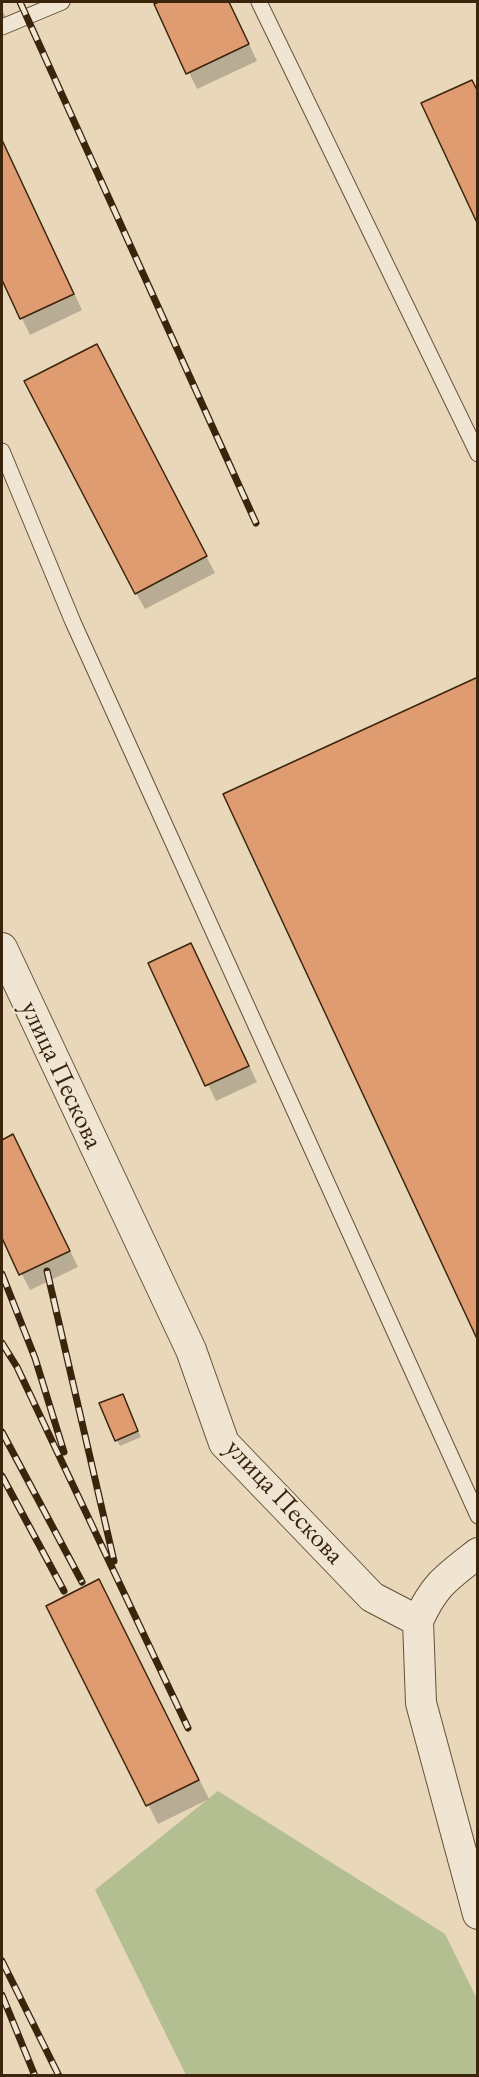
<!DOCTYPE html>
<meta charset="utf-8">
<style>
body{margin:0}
#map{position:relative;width:479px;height:2077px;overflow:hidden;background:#e8d7b9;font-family:"EB Garamond",serif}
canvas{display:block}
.frame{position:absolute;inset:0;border:3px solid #3b240c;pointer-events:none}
</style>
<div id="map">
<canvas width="479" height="2077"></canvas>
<div class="frame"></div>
</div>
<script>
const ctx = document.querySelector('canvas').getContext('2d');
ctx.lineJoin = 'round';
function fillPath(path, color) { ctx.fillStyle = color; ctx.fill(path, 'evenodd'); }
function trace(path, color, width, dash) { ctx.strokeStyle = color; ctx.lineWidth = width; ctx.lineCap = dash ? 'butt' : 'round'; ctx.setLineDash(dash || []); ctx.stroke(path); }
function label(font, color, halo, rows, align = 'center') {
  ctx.font = font + ' "EB Garamond",serif'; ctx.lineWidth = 4.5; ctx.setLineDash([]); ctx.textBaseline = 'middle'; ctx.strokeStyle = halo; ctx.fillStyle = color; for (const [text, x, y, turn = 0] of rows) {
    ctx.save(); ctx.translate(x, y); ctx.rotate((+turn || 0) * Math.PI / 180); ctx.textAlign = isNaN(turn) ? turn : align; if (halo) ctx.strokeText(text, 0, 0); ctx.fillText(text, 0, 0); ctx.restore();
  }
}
const green = new Path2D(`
 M218 1791 445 1934 477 1999V2075H186L95 1890Z`);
const shadow = new Path2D(`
 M163 2H229L257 61 197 89 156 5Z
 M2 9 10 27 2 30Z
 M2 139 82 310 30 335 2 277Z
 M105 362 215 573 145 609 136 593Z
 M191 945 257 1082 216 1101 150 964Z
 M13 1136 78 1267 30 1290 2 1235V1141Z
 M125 1401 141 1437 120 1446 117 1440Z
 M109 1600 209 1799 158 1824 48 1606Z`);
const building = new Path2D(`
 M159 2H229L249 44 186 74 154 4Z
 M472 80 478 92V225L421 103Z
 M2 140 74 294 20 319 2 280Z
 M97 344 207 556 135 594 24 381Z
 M478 677V1341L223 794Z
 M191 943 249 1066 205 1086 148 963Z
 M13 1134 70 1251 19 1275 2 1238V1140Z
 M123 1394 138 1431 115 1441 99 1403Z
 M99 1579 199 1780 146 1806 46 1606Z`);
const service = new Path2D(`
 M259 2 478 454
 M2 27 62 2
 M2 451 73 622 478 1516`);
const minor = new Path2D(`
 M2 948 191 1350 224 1443 372 1597 418 1621 421 1703 478 1914
 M418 1621C434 1585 447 1577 478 1553`);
const rail = new Path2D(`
 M20 2 256 523
 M47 1271 114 1561
 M2 1274 35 1358 64 1452
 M2 1343 17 1367 188 1728
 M2 1432 82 1582
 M2 1476 64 1591
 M2 1961 59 2076
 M2 1995 35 2076`);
const streetNames = [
 ["улица Пескова",61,1075,65],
 ["улица Пескова",284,1502,47]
];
fillPath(green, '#b3bf91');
fillPath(shadow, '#0003');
fillPath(building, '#df9c70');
trace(building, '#3b240c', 1.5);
trace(service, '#665137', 17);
trace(minor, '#665137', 32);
trace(service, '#f0e5d2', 15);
trace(minor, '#f0e5d2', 30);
trace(rail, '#3b240c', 7);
trace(rail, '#f0e5d2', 4.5, [14]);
label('27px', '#3b240c', '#f0e5d2', streetNames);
</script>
